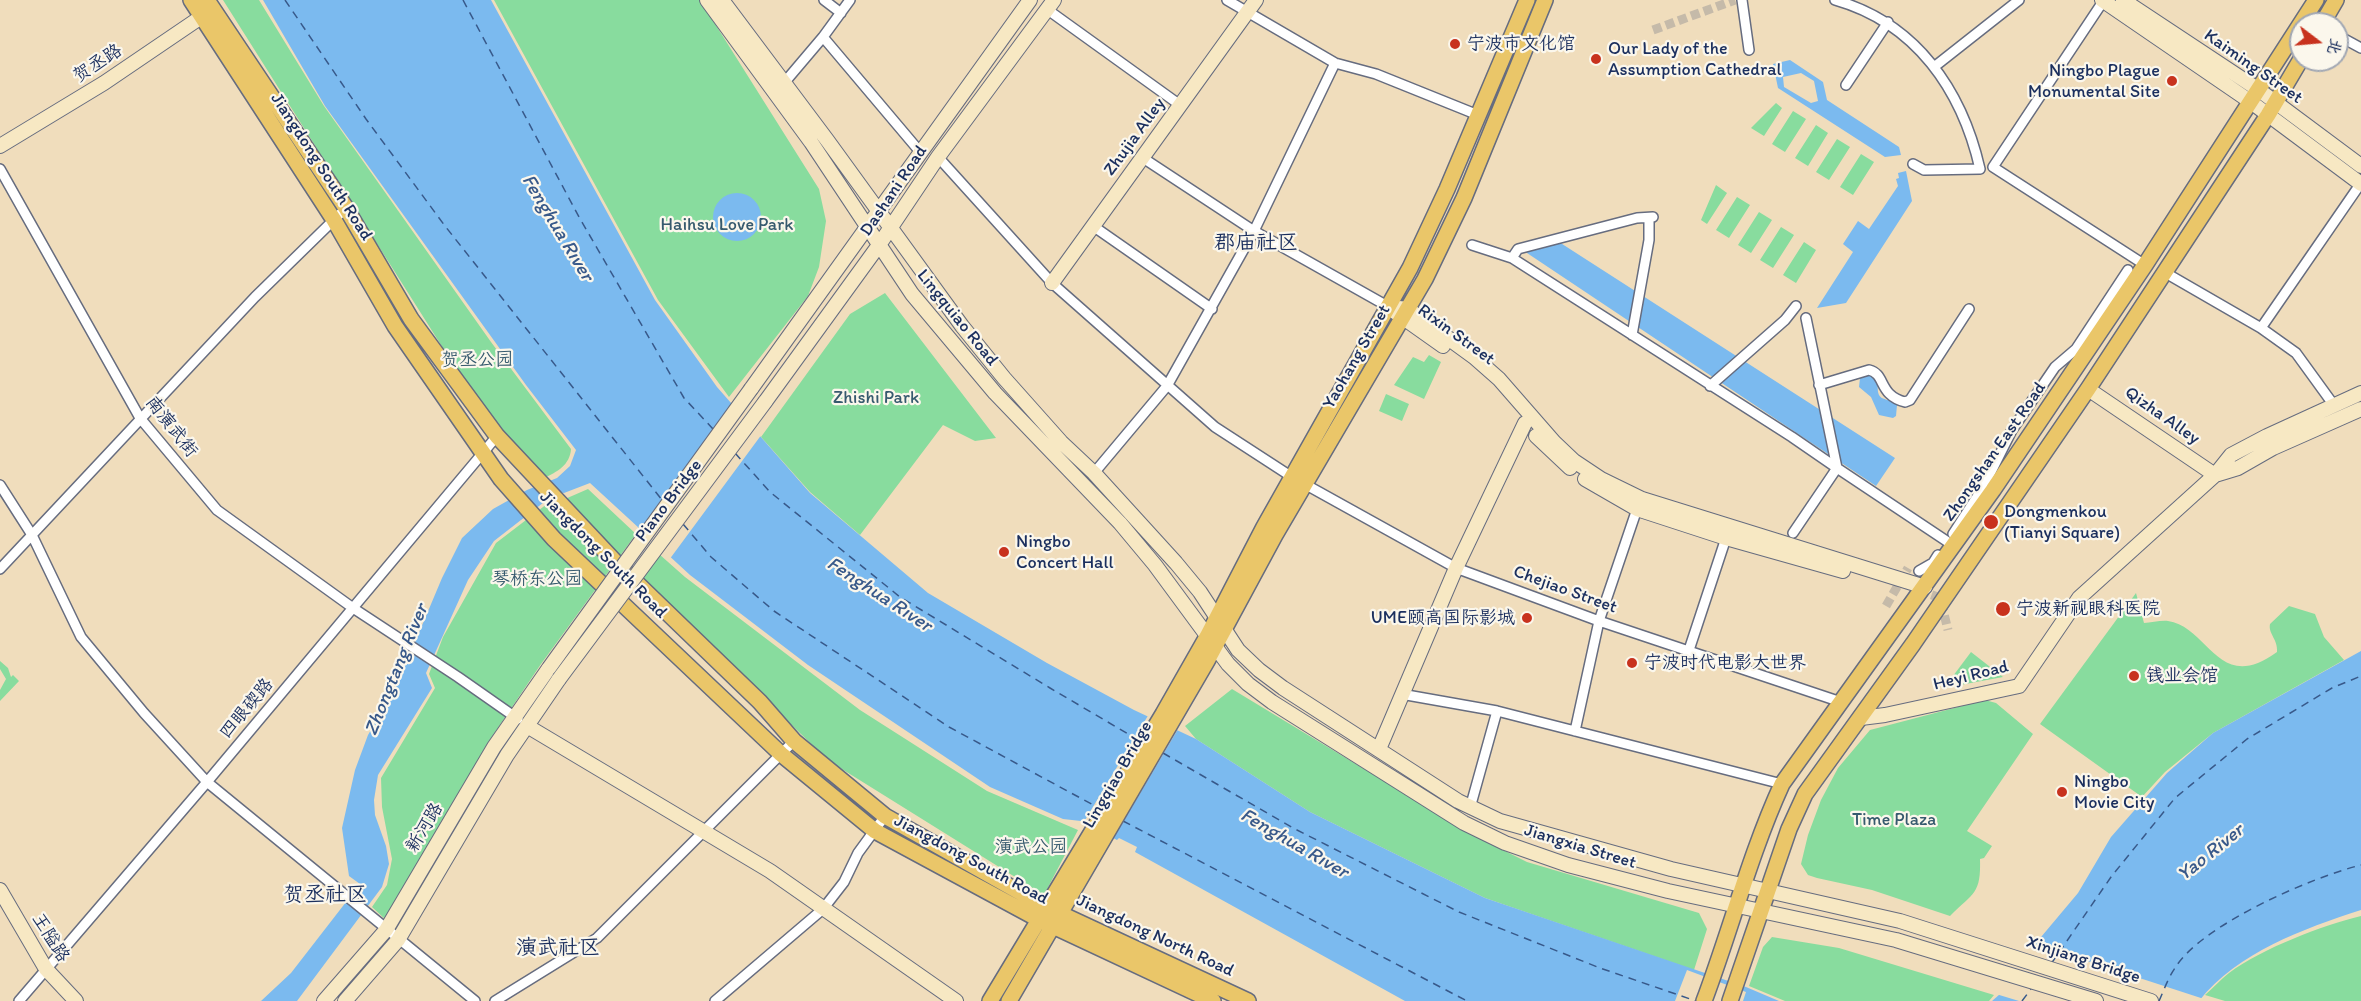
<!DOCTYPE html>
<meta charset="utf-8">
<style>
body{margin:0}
#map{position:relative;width:2361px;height:1001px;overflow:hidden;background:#f0ddbc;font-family:Itim,"LXGW WenKai TC",sans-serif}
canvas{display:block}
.north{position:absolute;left:2289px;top:12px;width:60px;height:60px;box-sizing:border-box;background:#fbf7ec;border:2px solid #a1a7b3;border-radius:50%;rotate:106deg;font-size:16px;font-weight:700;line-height:24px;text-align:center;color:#1b2f5e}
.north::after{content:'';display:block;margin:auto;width:21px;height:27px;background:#c8321e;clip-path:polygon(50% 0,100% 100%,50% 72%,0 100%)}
</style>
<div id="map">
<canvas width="2361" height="1001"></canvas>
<div class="north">北</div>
</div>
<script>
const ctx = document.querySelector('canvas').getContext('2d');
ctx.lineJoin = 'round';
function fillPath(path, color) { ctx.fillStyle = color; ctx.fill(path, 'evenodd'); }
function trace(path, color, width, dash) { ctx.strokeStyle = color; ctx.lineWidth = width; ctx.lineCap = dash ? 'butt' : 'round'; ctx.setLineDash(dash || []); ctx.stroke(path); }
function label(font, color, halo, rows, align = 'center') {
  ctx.font = font + ' Itim,"LXGW WenKai TC",sans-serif'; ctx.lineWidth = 4.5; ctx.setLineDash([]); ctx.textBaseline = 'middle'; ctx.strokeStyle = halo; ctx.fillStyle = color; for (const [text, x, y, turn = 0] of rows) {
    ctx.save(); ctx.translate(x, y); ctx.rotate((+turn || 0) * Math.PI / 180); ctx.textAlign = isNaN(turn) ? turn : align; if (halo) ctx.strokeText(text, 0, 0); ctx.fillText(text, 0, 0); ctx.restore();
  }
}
const green = new Path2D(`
 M223 0H259L324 106 491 342 571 449C570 465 557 472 544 478L502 431 460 375Z
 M494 0H700L819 189 826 221 819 267 808 296 729 397 658 300Z
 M1776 103 1782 108 1764 136 1751 128Z
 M1793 111 1806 119 1785 152 1772 144Z
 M1816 125 1828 133 1808 166 1795 158Z
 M1837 139 1850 147 1829 180 1816 172Z
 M1861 154 1874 162 1853 195 1840 187Z
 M1716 185 1727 193 1707 224 1701 220Z
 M1737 197 1750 205 1729 238 1716 230Z
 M1759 212 1772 220 1751 253 1738 245Z
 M1781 227 1794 235 1773 268 1760 260Z
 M1804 242 1816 250 1796 283 1783 275Z
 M885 293 996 438 975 441 943 425 860 535 810 492 761 437 850 314Z
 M1429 355 1441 362 1424 399 1394 385 1413 357 1424 362Z
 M1386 394 1409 404 1402 421 1379 411Z
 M588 489 636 534 541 664 487 744 386 920 372 907 387 885 392 859 382 807 381 778 435 688 429 674 443 637 496 543 560 494 565 499Z
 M659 554 685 577 860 710 987 791 1078 830 1044 895 829 761 639 578Z
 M2136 593 2144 623C2151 623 2161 620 2168 621 2209 627 2218 695 2277 652 2278 639 2268 634 2270 624L2289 606 2315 614 2324 637 2344 660 2213 733 2165 772 2142 797 2040 724Z
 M1971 652 2003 677 1944 688Z
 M0 661 8 668 11 677 13 675 19 681 0 701V690L6 679 0 669Z
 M1232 689 1473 835 1527 862 1699 913 1707 929 1694 970 1485 898 1310 812 1196 739 1185 726Z
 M1985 700 1996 703 2033 734 1967 831 1992 846 1984 858 1980 859C1981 894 1974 892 1950 916L1872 890 1817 878 1808 875 1801 864 1808 835 1821 800 1838 768 1870 730Z
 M2361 916V1001H2225L2205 995C2213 988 2221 979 2229 973 2263 948 2321 926 2361 916Z
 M1772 937 1839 948 1994 995 1989 1001H1785L1749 986 1763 947Z`);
const water = new Path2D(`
 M263 0H491L655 300 717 387 810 493 928 593 1047 663 1134 710 1196 739 1310 812 1485 898 1746 987 1779 1001H1405L1135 852 1137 847 1119 838 1117 840 1081 821 1063 819 990 787 808 665 690 575 590 483 564 493 557 492 494 541 468 580 426 673 432 688 378 775 374 800 375 815 386 846 389 864 382 887 297 1001H261L291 973 360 884 349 876 342 828 355 770 368 735 397 685 442 578 462 538 493 509 527 490 557 478 570 466 576 450 526 385 325 106Z
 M1790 60 1823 82 1827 100 1899 147 1901 155 1885 157 1778 88 1773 64ZM1801 73 1814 81 1818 101 1811 103 1784 87 1783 77Z
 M1906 171 1912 201 1846 303 1817 308 1853 252 1843 244 1858 221 1869 229 1898 186 1896 179 1899 178 1898 173Z
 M713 217a24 24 0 1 1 48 0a24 24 0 1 1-48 0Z
 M1559 242 1895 458 1876 486 1524 251Z
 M1870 374 1878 381C1876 404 1884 395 1897 405L1896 416 1893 418 1879 415 1871 397 1859 387 1860 378Z
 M2361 651V910C2303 929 2238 952 2199 1001H1992L2008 987 2036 943 2078 893 2111 837 2167 773 2213 733Z`);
const pier = new Path2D(`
 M734 402 762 434 669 560 638 532Z
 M1149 714 1178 729 1112 841 1082 825Z
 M2032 943 2204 999 2203 1001H2019L1996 994 2005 985Z
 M1687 970 1746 992 1743 1001H1675Z`);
const ferry = new Path2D(`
 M285 0 366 119 445 226 662 500
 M463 0 579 217 684 398 714 430
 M735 453 770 492 900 597 1050 688 1140 741
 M683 524 711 557 774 611 949 727 1097 807
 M1163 753 1293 828 1459 912 1600 968 1696 1001
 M1123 821 1467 1001
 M2051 964 2111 877 2175 798 2247 739 2332 688 2361 676
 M2022 1001 2031 989
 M2159 1001C2164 990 2168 978 2175 968 2201 925 2312 877 2361 865`);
const streetTunnel = new Path2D(`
 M1653 30 1735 0
 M1919 590 1940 598 1948 630
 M1886 606 1908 568`);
const street = new Path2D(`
 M824 0 841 13
 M1227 0 1335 63 1376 74 1478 115
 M1742 0 1749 50
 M1835 0C1916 23 1962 90 1980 169L1924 170 1913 164
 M2104 0 1993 167 2145 265
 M1048 10 1180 105
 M2337 35 2361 48
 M823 37 921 153
 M1934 67 2019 0
 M784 83 823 37 850 0
 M1846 85 1888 22
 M938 157 1052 283 1215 427 1292 477 1456 568 1599 621 1841 702
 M1143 158 1254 231 1389 307
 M0 169 140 418 217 510 353 608 458 677 518 719
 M1093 226 1212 309
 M1472 245 1512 258 1792 437 1837 468 1793 533
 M1512 258 1518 249 1637 218 1653 217
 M2164 272 2261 328 2296 353 2333 404
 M1806 318 1837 468 1948 542
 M2261 328 2361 183
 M1632 335 1649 240V218
 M1819 385 1869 370C1886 374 1878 395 1905 402L1910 400 1969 309
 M1710 386 1785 320 1796 306
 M1094 473 1167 386 1254 231 1335 63
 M0 485 32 535 81 637 144 713 207 782 475 1001
 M1953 534 1984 486 2012 430 2055 367 2076 349 2128 270
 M0 569 255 297 346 208
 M1919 571 1933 563 1938 555
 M1689 650 1726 538
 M1401 694 1497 711 1782 784
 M1575 731 1599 621 1637 509
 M1470 808 1497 711
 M19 1001 207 782 497 436
 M495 1001 597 938 794 741
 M715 1001 823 909 844 882 858 853 885 816`);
const secondary = new Path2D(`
 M707 0 811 142 912 294 995 393 1120 523 1155 565 1228 664 1248 684 1272 702 1464 823 1505 843 1568 865 1668 891 1896 940 2096 1001
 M722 0 827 140 962 326 1004 378 1061 442 1094 473 1176 563 1200 592 1238 650 1259 670 1283 688 1458 801 1500 821 1671 869 1900 921 2151 1001
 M2102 0 2251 102 2361 184
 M2123 0 2259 90 2361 166
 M0 146 104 83 210 11
 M1052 283 1256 0
 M1389 307 1408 309 1474 357 1499 379 1554 442 1574 461 1601 479 1642 499 1925 587
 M1395 312 1443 346
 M751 389 1030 0
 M2088 389 2215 475 2231 455 2267 436 2361 393
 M765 402 879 245 938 157 1054 0
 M1536 436 1570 468
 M1585 479 1637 509 1726 538 1843 571
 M1861 718 1885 715 2019 686 2079 598 2215 475 2238 468 2273 448 2361 409
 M527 726 770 871 956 1001
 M1379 749 1456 568 1525 423
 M0 890 46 969 76 1001
 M324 1001 386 930 494 747 549 668
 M345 1001 398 940 507 755 559 679`);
const primary = new Path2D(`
 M191 0 334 220 395 326 501 479 554 539 781 754 875 831 1038 919 1213 1001
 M207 0 346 208 411 319 497 436 618 565 760 702 794 741 885 816 1046 907 1248 1001
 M2322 24 2336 0
 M990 1001 1163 714 1208 635 1264 527 1410 268 1447 189 1527 0
 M1009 1001 1207 661 1275 535 1425 279 1464 198 1545 0
 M1704 1001C1731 929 1750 854 1782 784L1993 490 2145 265 2316 0
 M1730 1001 1789 829 1805 794 1913 644 2088 389 2268 115 2301 59`);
const secondaryBridge = new Path2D(`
 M549 668 751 389
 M559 679 765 402`);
const markers = [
 [1455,44,6,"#c8321e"],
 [1596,59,6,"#c8321e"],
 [2172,81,6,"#c8321e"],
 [1991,522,8,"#c8321e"],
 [1004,552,6,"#c8321e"],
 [2003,609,8,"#c8321e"],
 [1527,618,6,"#c8321e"],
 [1632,663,6,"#c8321e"],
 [2134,676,6,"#c8321e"],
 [2062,792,6,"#c8321e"]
];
const poiNames = [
 ["宁波市文化馆",1467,44],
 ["Our Lady of the",1608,49],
 ["Assumption Cathedral",1608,70],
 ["Ningbo Plague",2160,71,"right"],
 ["Monumental Site",2160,92,"right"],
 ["Dongmenkou",2004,512],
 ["(Tianyi Square)",2004,533],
 ["Ningbo",1016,542],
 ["Concert Hall",1016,563],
 ["宁波新视眼科医院",2016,609],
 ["UME颐高国际影城",1515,618,"right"],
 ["宁波时代电影大世界",1644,663],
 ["钱业会馆",2146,676],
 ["Ningbo",2074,782],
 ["Movie City",2074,803]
];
const streetNames = [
 ["贺丞路",98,64,-33],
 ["Kaiming Street",2253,67,35],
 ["Zhujia Alley",1135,137,-54],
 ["Jiangdong South Road",321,167,57],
 ["Dashani Road",894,191,-56],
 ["Lingquiao Road",957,318,51],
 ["Rixin Street",1456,335,36],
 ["Yaohang Street",1357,357,-60],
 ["Qizha Alley",2162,416,35],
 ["南演武街",171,427,52],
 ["Zhongshan East Road",1995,452,-55],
 ["Piano Bridge",669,501,-53],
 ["Jiangdong South Road",603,555,45],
 ["Chejiao Street",1565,590,20],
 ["Heyi Road",1971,676,-14],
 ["四眼碶路",247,709,-50],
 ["Lingqiao Bridge",1118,775,-60],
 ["新河路",425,828,-59],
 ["Jiangxia Street",1580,847,17],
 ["Jiangdong South Road",971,860,28],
 ["Jiangdong North Road",1155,936,25],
 ["王隘路",50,938,58],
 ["Xinjiang Bridge",2083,960,18]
];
const parkNames = [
 ["Haihsu Love Park",727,225],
 ["贺丞公园",477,360],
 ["Zhishi Park",876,398],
 ["琴桥东公园",537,579],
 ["Time Plaza",1894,820],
 ["演武公园",1031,847]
];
const waterNames = [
 ["Fenghua Rıver",557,228,59],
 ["Fenghua Rıver",879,595,33],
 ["Zhongtang River",397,670,-68],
 ["Fenghua Rıver",1294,844,30],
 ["Yao River",2211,853,-39]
];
const quarterNames = [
 ["郡庙社区",1256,244],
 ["贺丞社区",325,896],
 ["演武社区",558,949]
];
fillPath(green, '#88dc9e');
fillPath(water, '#7bbaef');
fillPath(pier, '#f0ddbc');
trace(ferry, '#38598a', 1.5, [8, 6]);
trace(streetTunnel, '#c5baa9', 9, [9, 4.5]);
trace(street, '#666c7f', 12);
trace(secondary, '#666c7f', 16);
trace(primary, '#666c7f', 18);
trace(street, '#fff', 9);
trace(secondary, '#f7e8c3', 14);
trace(primary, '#eac669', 15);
trace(secondaryBridge, '#666c7f', 16, []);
trace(secondaryBridge, '#f7e8c3', 14);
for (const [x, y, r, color] of markers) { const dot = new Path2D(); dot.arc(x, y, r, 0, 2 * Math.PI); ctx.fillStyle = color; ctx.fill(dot); trace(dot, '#fbf7ec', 2); }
label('18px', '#1b2f5e', '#fbf7ec', poiNames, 'left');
label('18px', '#1b2f5e', '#fbf7ec', streetNames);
label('18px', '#365a6e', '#fbf7ec', parkNames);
label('italic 20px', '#38598a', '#fbf7ec', waterNames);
label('21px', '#1b2f5e', '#fbf7ec', quarterNames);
</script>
